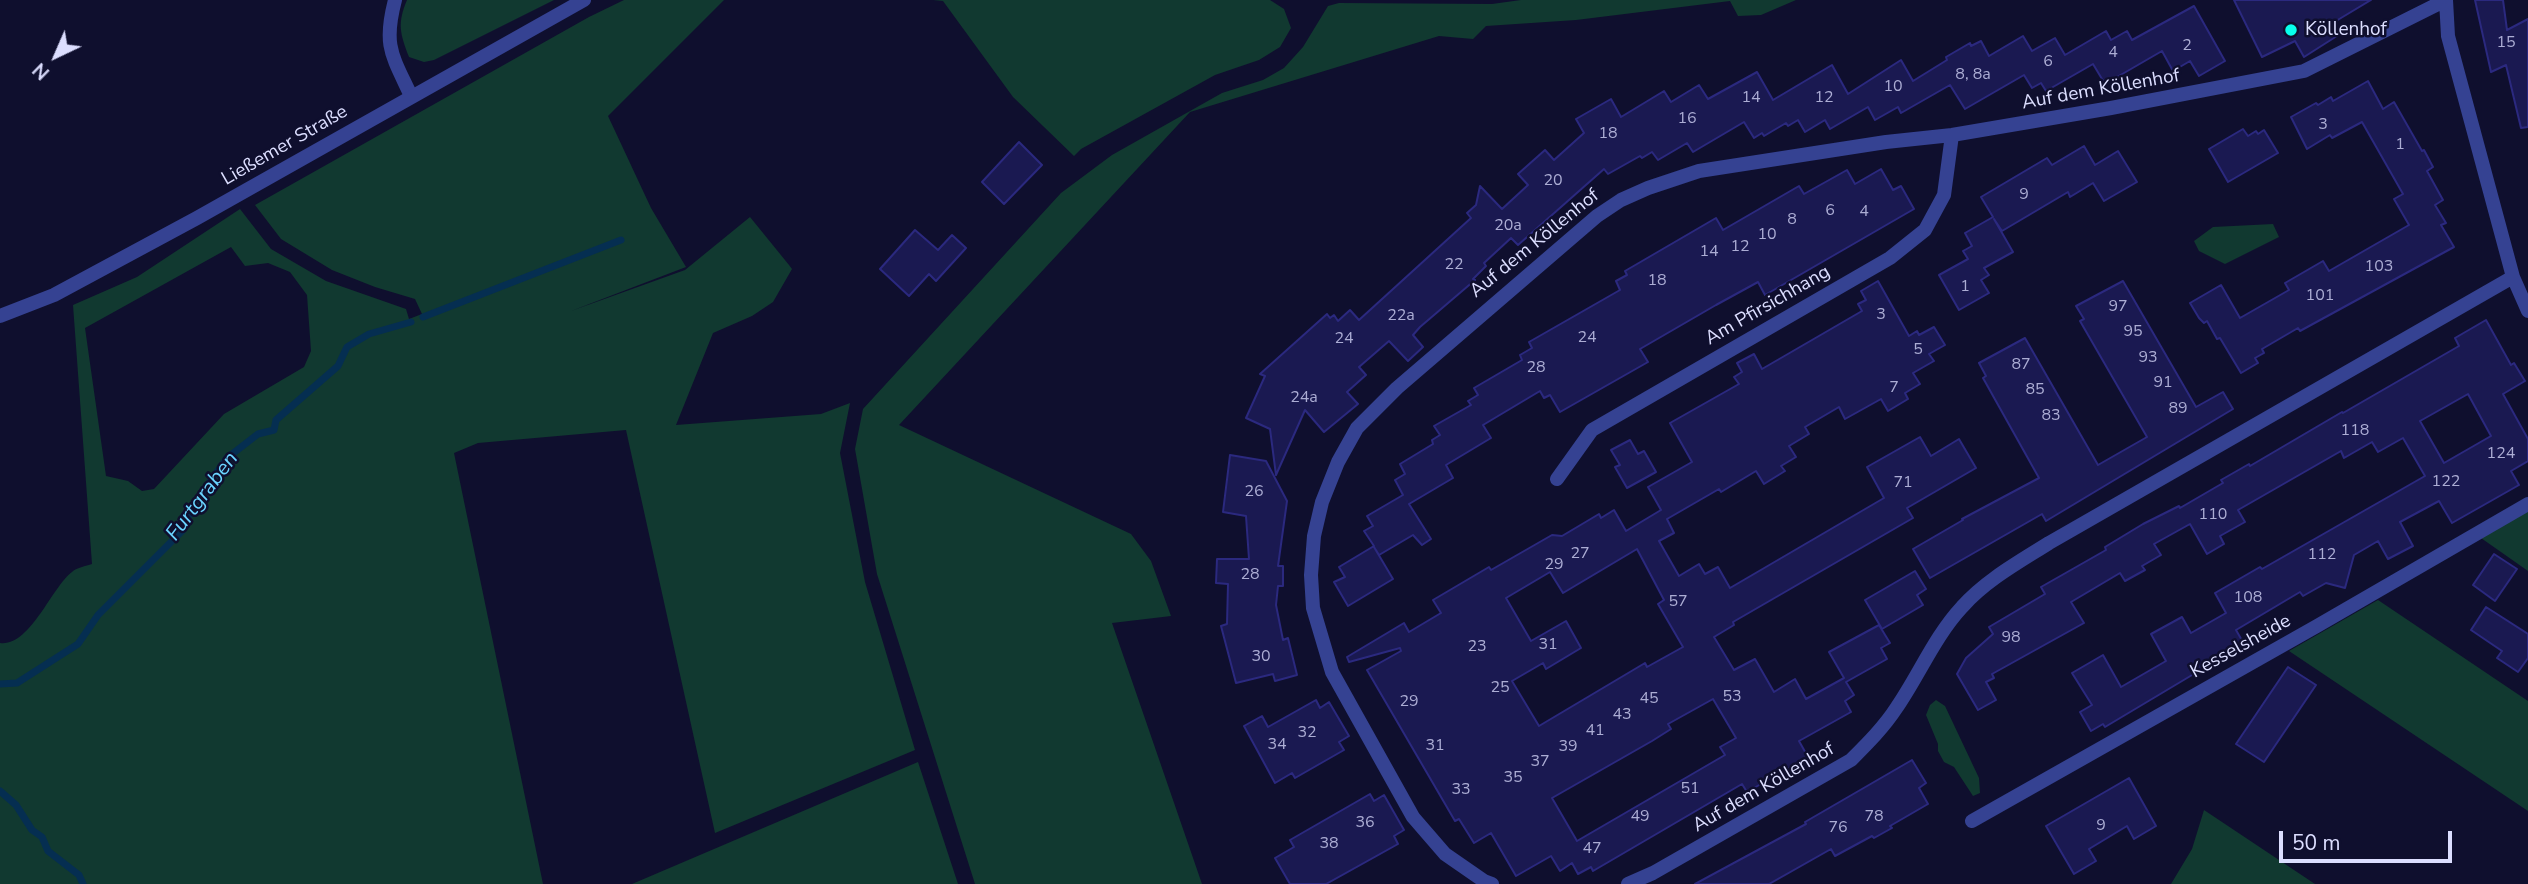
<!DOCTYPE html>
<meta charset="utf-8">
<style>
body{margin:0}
#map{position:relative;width:2528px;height:884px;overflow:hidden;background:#0f0f2e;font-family:"Nunito Sans",sans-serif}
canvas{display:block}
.north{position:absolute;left:21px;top:21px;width:70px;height:70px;-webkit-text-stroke:5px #0f0f2e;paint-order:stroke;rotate:224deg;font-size:19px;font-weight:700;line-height:28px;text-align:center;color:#dcdeff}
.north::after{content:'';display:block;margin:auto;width:24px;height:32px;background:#dcdeff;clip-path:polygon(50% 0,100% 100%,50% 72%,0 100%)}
.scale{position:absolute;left:2279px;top:831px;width:173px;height:32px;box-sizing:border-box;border:4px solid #dcdeff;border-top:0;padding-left:9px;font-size:21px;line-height:24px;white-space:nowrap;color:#dcdeff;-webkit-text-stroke:5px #0f0f2e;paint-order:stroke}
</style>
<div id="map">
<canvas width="2528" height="884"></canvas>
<div class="north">N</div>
<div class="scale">50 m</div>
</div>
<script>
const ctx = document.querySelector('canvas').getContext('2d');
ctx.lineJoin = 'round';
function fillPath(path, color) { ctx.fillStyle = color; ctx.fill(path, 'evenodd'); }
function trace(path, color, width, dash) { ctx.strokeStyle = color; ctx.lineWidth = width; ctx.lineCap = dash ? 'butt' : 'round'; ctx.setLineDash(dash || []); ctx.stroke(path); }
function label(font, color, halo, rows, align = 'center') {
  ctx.font = font + ' "Nunito Sans",sans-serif'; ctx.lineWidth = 5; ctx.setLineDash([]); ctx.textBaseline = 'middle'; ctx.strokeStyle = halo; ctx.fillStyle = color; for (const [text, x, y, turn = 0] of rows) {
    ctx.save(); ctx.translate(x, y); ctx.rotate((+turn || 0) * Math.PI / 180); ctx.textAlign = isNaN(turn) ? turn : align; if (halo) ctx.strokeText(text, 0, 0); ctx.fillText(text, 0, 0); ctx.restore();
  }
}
const green = new Path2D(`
 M407 0H554L434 60 424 62 409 57C400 33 397 24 407 0Z
 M624 0H724L608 116 651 208 686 267 571 311 685 270 750 217 789 265 792 269 773 302 752 316 713 333 676 425 821 414 850 403 840 453 865 582 915 750 715 833 626 430 478 443 454 453 543 884H0V643C30 647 51 588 72 572 76 568 86 566 92 564L73 305 137 277 240 209 271 249 326 281 406 309 409 319 422 314 415 299 375 287 332 270 281 239 255 205 589 17ZM231 247 245 266 268 263 290 272 307 295 311 351 304 367 224 414 154 489 142 491 128 481 106 476 85 328Z
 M933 0H1270L1284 9 1291 28 1280 47 1259 60 1215 75 1081 149 1074 156 1013 97 943 1Z
 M1521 0H1796L1761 15 1738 16 1730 1 1576 20 1486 26 1473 39 1439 36 1190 112 899 425 1131 534 1151 561 1171 616 1112 623 1202 884H975L877 574 855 449 863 409 1061 193 1112 155 1222 93 1263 80 1284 68 1303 47 1328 6 1339 3 1492 4Z
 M2273 224 2279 237 2225 264 2199 251 2194 241 2213 227Z
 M2528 511V571L2481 538Z
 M2378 600 2528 701V811L2289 651Z
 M1936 700 1945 706 1979 778 1980 793 1973 796 1954 767 1944 762 1938 751V744L1926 715 1930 705Z
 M918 762 958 884H632Z
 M2204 810 2315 884H2171L2192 849Z`);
const stream = new Path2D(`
 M423 317 621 240
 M0 684 17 683 78 644 98 615 183 530 193 505 227 458 258 434 274 430 276 420 338 366 347 347 369 334 411 322
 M0 791 16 805 32 830 42 837 48 851 79 875 83 884`);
const building = new Path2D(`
 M2234 0H2371L2331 24 2337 36 2304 57 2295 41 2262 57Z
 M2475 0H2503L2507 30 2528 19V127L2521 128 2506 65 2491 72Z
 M2194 6 2225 61 2199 76 2190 61 2173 71 2162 51 2105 84 2093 64 2046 91 2041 83 2032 88 2024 75 1965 109 1950 85 1901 113 1898 107 1875 120 1868 107 1830 129 1825 120 1805 132 1798 120 1788 126 1786 123 1764 136 1762 133 1754 138 1744 122 1693 152 1687 143 1658 160 1652 152 1642 158 1640 156 1608 174 1604 169 1518 245 1511 238 1484 263 1486 266 1473 279 1475 280 1420 327 1413 335 1423 347 1408 361 1389 341 1359 367 1366 375 1347 392 1358 404 1324 432 1305 410 1276 475 1270 429 1246 418 1265 376 1260 374 1327 314 1330 318 1334 315 1338 321 1350 310 1359 320 1471 218 1467 213 1476 205 1480 186 1502 209 1528 185 1518 174 1545 150 1554 160 1584 133 1576 119 1611 99 1621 117 1664 91 1671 102 1699 85 1708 99 1757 72 1773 100 1832 65 1848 94 1901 60 1913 81 1947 60 1946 57 1970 43 1971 46 1981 41 1989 56 2023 36 2032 51 2055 38 2065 55 2106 31 2111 40 2127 31 2132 40Z
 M2368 81 2383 109 2394 102 2422 151 2424 150 2433 167 2427 171 2443 200 2435 205 2446 223 2441 225 2454 247 2300 331 2298 328 2262 349 2264 353 2255 358 2258 363 2241 373 2220 338 2217 339 2207 321 2204 323 2199 318 2190 303 2221 285 2240 318 2289 290 2285 283 2323 261 2329 271 2409 225 2394 199 2403 194 2362 122 2332 138 2330 135 2307 149 2291 117 2316 103 2318 105 2331 97 2333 101Z
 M2243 129 2248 136 2256 131 2258 134 2264 130 2278 153 2228 182 2209 149Z
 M1019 142 1042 165 1004 204 982 182Z
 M2084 146 2095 165 2118 151 2137 182 2104 201 2093 183 2070 197 2068 192 2002 231 1994 219 2013 252 1984 268 1989 275 1981 280 1989 293 1959 310 1939 275 1968 259 1963 251 1972 246 1965 233 1993 217 1981 197 2047 158 2052 165Z
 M1881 169 1893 190 1901 186 1914 209 1765 295 1758 282 1716 305 1640 349 1648 362 1560 412 1550 395 1544 398 1540 391 1483 425 1491 438 1446 465 1453 478 1409 504 1431 539 1422 545 1413 535 1379 555 1374 547 1393 579 1348 606 1334 582 1345 577 1339 567 1374 546 1364 531 1373 526 1367 516 1403 495 1395 480 1405 474 1400 464 1433 444 1432 440 1440 435 1434 426 1471 405 1468 401 1478 395 1474 388 1522 360 1520 355 1532 348 1529 342 1620 290 1616 281 1627 275 1625 271 1716 218 1723 230 1799 186 1804 194 1847 170 1855 184Z
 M915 230 938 250 952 235 966 248 936 281 929 274 909 296 880 269Z
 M1878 281 1909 336 1917 331 1919 335 1934 327 1945 345 1929 354 1934 361 1913 373 1920 384 1905 393 1908 399 1888 411 1881 399 1845 419 1839 407 1805 427 1809 434 1789 446 1796 457 1781 466 1785 471 1764 484 1756 471 1721 492 1719 489 1667 519 1674 533 1659 541 1679 576 1699 564 1705 574 1718 567 1730 588 1884 498 1867 467 1920 437 1931 456 1959 439 1976 468 1907 508 1913 518 1733 622 1734 625 1714 637 1734 670 1755 659 1774 692 1795 679 1806 699 1844 678 1829 652 1879 625 1890 643 1881 648 1887 659 1846 682 1854 695 1845 701 1851 712 1799 741 1808 757 1747 792 1742 784 1593 871 1591 867 1578 874 1572 863 1560 871 1551 856 1516 876 1491 833 1474 843 1459 819 1455 821 1367 670 1401 651 1400 648 1349 662 1347 657 1404 623 1409 632 1441 613 1433 600 1489 567 1491 570 1552 535 1562 536 1599 514 1601 518 1614 510 1626 531 1661 510 1648 487 1692 462 1670 423 1739 384 1734 377 1742 372 1737 363 1754 354 1762 369 1862 311 1858 304 1866 300 1861 291ZM1637 549 1664 600 1658 604 1683 647 1647 667 1645 663 1539 726 1512 681 1543 663 1546 669 1581 648 1566 621 1531 641 1506 598 1550 572 1563 593ZM1713 699 1736 738 1720 747 1725 755 1577 841 1552 798 1652 741 1671 729 1668 724Z
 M2123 281 2196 407 2223 392 2233 409 2046 521 2042 514 1930 578 1913 549 1963 520 1962 519 2039 478 1983 378 1986 376 1979 363 2025 338 2098 465 2147 437 2080 321 2084 319 2076 306Z
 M2486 320 2511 365 2514 363 2525 381 2503 394 2528 439V461L2511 471 2519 485 2452 523 2439 501 2400 522 2413 546 2388 559 2378 541 2354 555 2345 588 2326 583 2303 596 2300 592 2236 630 2244 644 2105 727 2103 724 2091 731 2080 712 2092 705 2072 673 2103 655 2121 687 2166 661 2151 634 2182 617 2191 633 2226 613 2215 593 2260 567 2262 569 2425 476 2403 438 2378 452 2372 442 2344 458 2341 451 2238 510 2245 522 2220 536 2224 544 2207 554 2190 524 2154 544 2161 555 2142 566 2145 570 2125 581 2120 573 2071 602 2084 623 1992 674 1994 678 1986 682 1996 700 1978 710 1957 674 1966 658 1993 634 1989 627 2045 594 2041 587 2106 550 2105 547 2143 524 2179 506 2180 508 2223 483 2221 480 2249 464 2250 466 2342 412 2343 413 2459 346 2455 338ZM2468 394 2491 436 2444 463 2420 421Z
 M1630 440 1638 454 1644 451 1656 472 1627 488 1615 467 1620 465 1611 450Z
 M1230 455 1266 461 1287 501 1278 566H1283V586H1278L1276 605 1283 640 1288 638 1297 675 1275 681 1273 674 1236 683 1221 626 1227 624 1228 584 1216 583 1217 559H1249L1246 516 1223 512Z
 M2494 554 2517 569 2495 601 2473 585Z
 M1915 571 1926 589 1917 595 1923 605 1882 629 1865 600Z
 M2486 607 2528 634V658L2518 672 2497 658 2502 651 2471 630Z
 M2288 667 2316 685 2264 762 2236 744Z
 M1316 700 1320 708 1329 702 1349 736 1339 742 1344 750 1295 778 1292 773 1275 783 1244 726 1262 716 1268 727Z
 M1912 760 1926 783 1919 788 1928 804 1890 826 1892 828 1874 838 1872 836 1835 856 1831 849 1769 884H1695L1806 824 1805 822Z
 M2129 778 2156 826 2134 839 2127 826 2089 849 2096 861 2074 874 2046 826Z
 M1370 794 1374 801 1384 795 1404 830 1394 836 1398 844 1326 884H1290L1275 858 1294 847 1290 840Z`);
const minor = new Path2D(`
 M395 0C383 46 392 55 411 96
 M1557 479 1592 430 1890 258 1925 230 1944 195 1952 135
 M1972 821 2317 626 2528 504
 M1492 884 1484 881 1445 854 1413 817 1332 672 1313 608 1311 575 1314 536 1322 502 1338 462 1357 428 1397 388 1597 216 1621 200 1648 188 1699 171 1886 142 1952 135 2111 108 2304 71 2446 0 2448 36 2513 277 2528 311
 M1628 884 1653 873 1851 760C1868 743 1884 727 1897 707 1919 675 1935 636 1962 607 1986 580 2019 562 2049 543L2513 277`);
const tertiary = new Path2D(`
 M0 316 54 295 197 218 584 0`);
const markers = [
 [2291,30,7,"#08ffec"]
];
const numberNames = [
 ["15",2506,43],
 ["2",2187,46],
 ["4",2113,53],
 ["6",2048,62],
 ["8, 8a",1973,75],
 ["10",1893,87],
 ["14",1751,98],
 ["12",1824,98],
 ["16",1687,119],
 ["3",2323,125],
 ["18",1608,134],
 ["1",2400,145],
 ["20",1553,181],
 ["9",2024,195],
 ["6",1830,211],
 ["4",1864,212],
 ["8",1792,220],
 ["20a",1508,226],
 ["10",1767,235],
 ["12",1740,247],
 ["14",1709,252],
 ["22",1454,265],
 ["103",2379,267],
 ["18",1657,281],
 ["1",1965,287],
 ["101",2320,296],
 ["97",2118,307],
 ["3",1881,315],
 ["22a",1401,316],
 ["95",2133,332],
 ["24",1587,338],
 ["24",1344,339],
 ["5",1918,350],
 ["93",2148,358],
 ["87",2021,365],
 ["28",1536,368],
 ["91",2163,383],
 ["7",1894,388],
 ["85",2035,390],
 ["24a",1304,398],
 ["89",2178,409],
 ["83",2051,416],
 ["118",2355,431],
 ["124",2501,454],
 ["122",2446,482],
 ["71",1903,483],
 ["26",1254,492],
 ["110",2213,515],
 ["27",1580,554],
 ["112",2322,555],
 ["29",1554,565],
 ["28",1250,575],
 ["108",2248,598],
 ["57",1678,602],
 ["98",2011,638],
 ["31",1548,645],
 ["23",1477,647],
 ["30",1261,657],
 ["25",1500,688],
 ["53",1732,697],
 ["45",1649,699],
 ["29",1409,702],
 ["43",1622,715],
 ["41",1595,731],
 ["32",1307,733],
 ["34",1277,745],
 ["31",1435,746],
 ["39",1568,747],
 ["37",1540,762],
 ["35",1513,778],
 ["51",1690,789],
 ["33",1461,790],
 ["49",1640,817],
 ["78",1874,817],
 ["36",1365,823],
 ["9",2101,826],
 ["76",1838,828],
 ["38",1329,844],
 ["47",1592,849]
];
const poiNames = [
 ["Köllenhof",2305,30]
];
const streetNames = [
 ["Auf dem Köllenhof",2101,90,-10],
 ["Ließemer Straße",285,146,-30],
 ["Auf dem Köllenhof",1535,244,-39],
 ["Am Pfirsichhang",1768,306,-30],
 ["Kesselsheide",2241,647,-29],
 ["Auf dem Köllenhof",1764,788,-30]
];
const waterNames = [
 ["Furtgraben",203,497,-53]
];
fillPath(green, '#113930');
trace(stream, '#052e51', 7);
fillPath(building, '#1a1951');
trace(building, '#2b297f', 2);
trace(minor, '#354292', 14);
trace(tertiary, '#354292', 14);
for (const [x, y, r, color] of markers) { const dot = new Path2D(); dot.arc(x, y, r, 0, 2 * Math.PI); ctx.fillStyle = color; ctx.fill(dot); trace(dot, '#0f0f2e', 2.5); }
label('16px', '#acadd4', null, numberNames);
label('19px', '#dcdeff', '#0f0f2e', poiNames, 'left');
label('19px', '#dcdeff', '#0f0f2e', streetNames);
label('italic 21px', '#6ad4ff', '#0f0f2e', waterNames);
</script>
